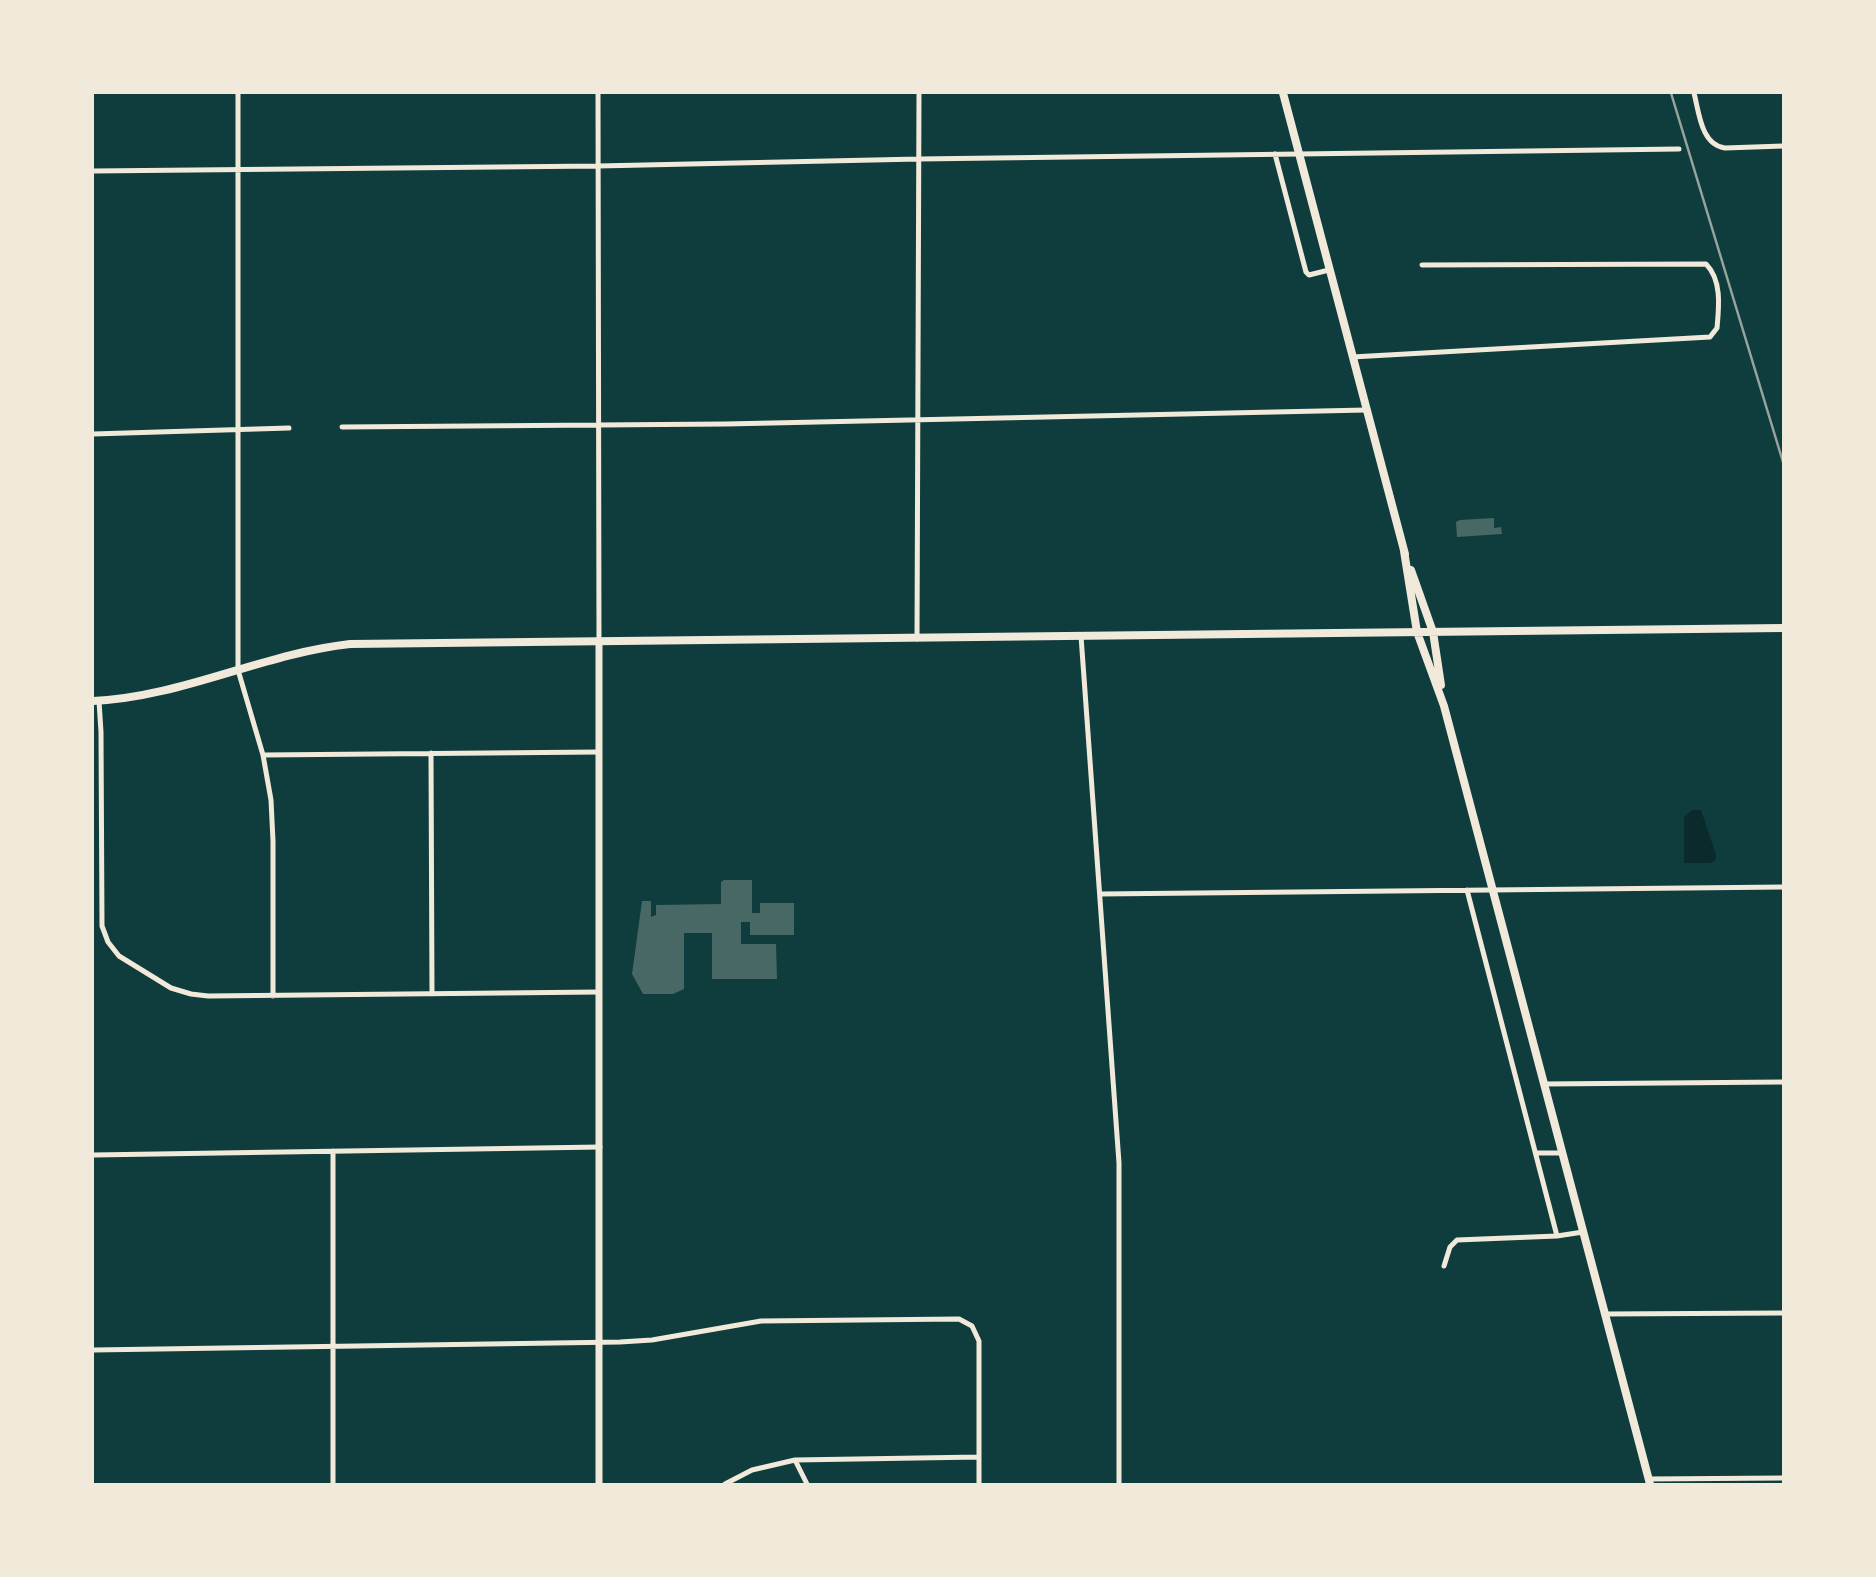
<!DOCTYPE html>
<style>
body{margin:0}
#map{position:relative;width:1876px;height:1577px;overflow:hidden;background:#0f3d3e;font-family:Spectral,serif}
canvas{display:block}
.frame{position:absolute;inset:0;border:94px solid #f1e9da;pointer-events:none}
</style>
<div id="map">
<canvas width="1876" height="1577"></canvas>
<div class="frame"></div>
</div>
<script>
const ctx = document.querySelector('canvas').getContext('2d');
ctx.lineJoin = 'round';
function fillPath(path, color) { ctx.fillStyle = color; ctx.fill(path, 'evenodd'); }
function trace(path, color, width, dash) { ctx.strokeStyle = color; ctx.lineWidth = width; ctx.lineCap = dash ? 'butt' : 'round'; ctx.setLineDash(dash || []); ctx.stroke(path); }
const water = new Path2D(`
 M1692 810H1701L1716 855V859L1711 863H1684V817Z`);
const building = new Path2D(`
 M1494 518V528L1501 527 1502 534 1457 537 1456 522 1460 520Z
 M724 880H752V913H760V903H794V935H750V922H741V944H776L777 979H712V933H684V989L673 994H643L632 974 642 901H651V917L656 915V905L721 904V882Z`);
const minor = new Path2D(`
 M238 93V670L263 755 271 800 273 841V996
 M598 93 599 643
 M1694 93C1699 112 1701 145 1725 148L1783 146
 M1275 154 1306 272 1309 275 1329 270
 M93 171 598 166 919 159 1679 149
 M1352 357 1710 337 1717 328C1719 307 1722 280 1706 264L1422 265
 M342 427 726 424 1366 410
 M93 434 289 428
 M1081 636 1119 1163V1484
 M917 639 919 93
 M99 701 101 732 102 926 108 942 119 956 171 988 191 994 208 996 599 992
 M431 753 432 994
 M263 755 599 752
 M1467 890 1557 1236
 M1100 894 1783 887
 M1544 1084 1783 1082
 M333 1151V1484
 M1536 1153H1562
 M93 1155 600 1147
 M1444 1266 1450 1247 1457 1240 1557 1236 1583 1232
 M1605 1314 1783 1313
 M93 1350 620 1342 652 1340 761 1321 959 1319 972 1326 979 1341V1484
 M795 1460 807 1484
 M1648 1479 1783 1478
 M725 1484 752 1470 795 1460 979 1457`);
const tertiary = new Path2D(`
 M599 643V1484`);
const secondary = new Path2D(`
 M1283 93 1405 554
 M1404 551 1417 632 1444 706 1650 1484
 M1411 570 1433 632 1441 685
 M93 701C182 697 261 654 350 644L1783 628`);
const rail = new Path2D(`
 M1671 93 1783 462`);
fillPath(water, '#0a2a2b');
fillPath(building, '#486865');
trace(minor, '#f1e9da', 5);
trace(tertiary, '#f1e9da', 7);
trace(secondary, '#f1e9da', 8);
trace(rail, '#97a49c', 2.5);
</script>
